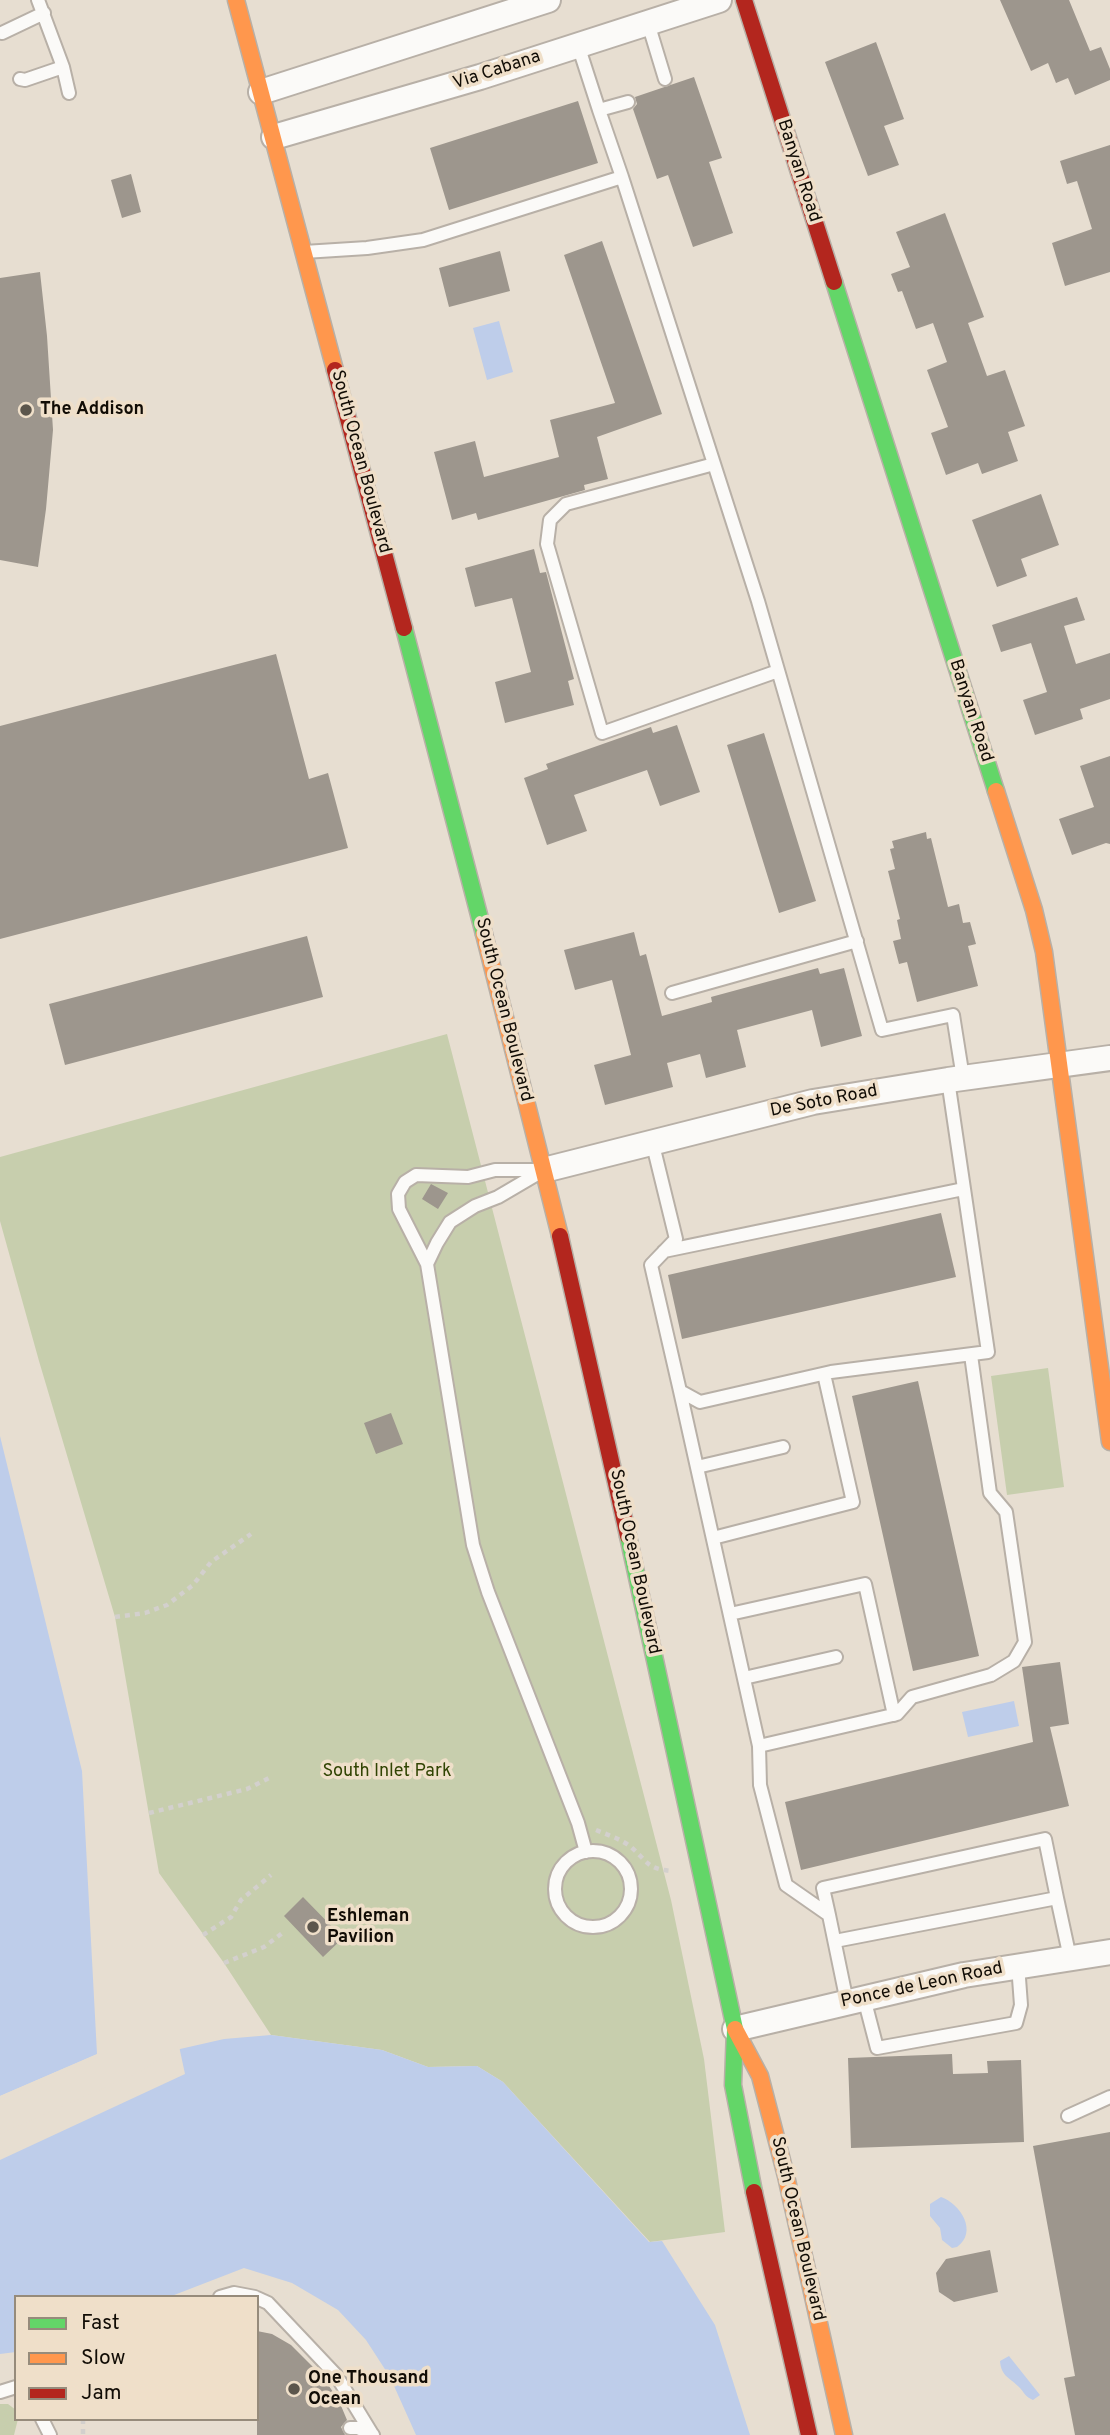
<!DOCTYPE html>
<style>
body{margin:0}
#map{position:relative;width:1110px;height:2435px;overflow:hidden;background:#e7ded1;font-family:Overpass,sans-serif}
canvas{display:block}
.legend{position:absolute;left:14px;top:2295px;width:245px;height:126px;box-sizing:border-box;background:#efdfc9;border:2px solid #968b7b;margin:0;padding:9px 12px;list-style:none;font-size:21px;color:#110c05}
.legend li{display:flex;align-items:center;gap:14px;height:35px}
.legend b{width:35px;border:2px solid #968b7b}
</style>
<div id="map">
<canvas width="1110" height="2435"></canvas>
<ul class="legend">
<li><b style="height:9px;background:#63d668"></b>Fast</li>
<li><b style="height:9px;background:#ff974d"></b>Slow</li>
<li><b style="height:9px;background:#b3261e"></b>Jam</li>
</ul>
</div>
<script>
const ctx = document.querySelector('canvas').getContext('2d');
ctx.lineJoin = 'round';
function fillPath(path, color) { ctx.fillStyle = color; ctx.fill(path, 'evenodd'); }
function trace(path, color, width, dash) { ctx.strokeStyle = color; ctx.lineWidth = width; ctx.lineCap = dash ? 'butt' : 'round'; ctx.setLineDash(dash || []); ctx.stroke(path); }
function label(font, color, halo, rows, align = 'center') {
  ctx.font = font + ' Overpass,sans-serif'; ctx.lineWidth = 7; ctx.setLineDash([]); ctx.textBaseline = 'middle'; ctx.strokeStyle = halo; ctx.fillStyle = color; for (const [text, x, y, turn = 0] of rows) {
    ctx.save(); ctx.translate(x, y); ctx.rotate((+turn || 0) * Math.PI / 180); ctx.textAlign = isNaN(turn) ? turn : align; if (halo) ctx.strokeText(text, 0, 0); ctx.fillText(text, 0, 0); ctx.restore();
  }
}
const green = new Path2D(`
 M447 1034 671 1900 704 2059 725 2232 650 2242 503 2082 477 2066 428 2067 382 2050 271 2035 224 1963 159 1873 115 1617 39 1361 0 1221V1157Z
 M1048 1368 1064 1487 1007 1495 991 1376Z
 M0 2404H8L16 2410V2419H18L14 2435H0Z`);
const water = new Path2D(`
 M499 321 513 372 487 380 473 328Z
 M0 1436 82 1771 97 2054 0 2096Z
 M1014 1701 1019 1726 968 1737 962 1712Z
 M271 2035 382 2050 428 2067 477 2066 503 2082 649 2242 662 2241 715 2325 750 2435H416L390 2377 366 2340 338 2310 292 2283 244 2268 169 2297H16V2352L0 2354V2137L141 2075 180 2049 224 2039Z
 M941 2197C961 2204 978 2232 957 2247L952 2248 942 2240 940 2228 930 2216V2204Z
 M1009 2356 1040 2395 1033 2400C1026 2397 1025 2394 1020 2388 1011 2378 1001 2377 1000 2361Z`);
const pier = new Path2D(`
 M179 2046 185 2074 0 2160V2134L140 2072Z
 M100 2053 98 2057 0 2099V2096Z`);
const building = new Path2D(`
 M1000 0H1069L1090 51 1101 47 1110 69V80L1075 95 1068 78 1056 83 1048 63 1031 71Z
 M876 42 904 119 884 126 899 165 868 176 825 62Z
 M694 77 722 158 709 162 733 233 693 247 668 175 657 179 633 109 637 104 635 97Z
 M578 101 598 163 449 210 430 148Z
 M1110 145V272L1065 286 1052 243 1092 229 1077 181 1067 184 1060 161Z
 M131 174 141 212 122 218 111 180Z
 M945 213 984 317 968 323 987 376 1005 370 1025 426 1008 432 1018 461 982 474 978 463 946 475 931 433 948 427 927 370 947 362 933 323 916 329 902 291 898 292 891 274 910 267 896 232Z
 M602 241 662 414 597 437 608 479 584 485 585 490 478 520 476 513 452 520 434 452 475 441 484 477 559 457 550 420 615 403 564 255Z
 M500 251 510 291 449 307 439 268Z
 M40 272 47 336 53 430 46 509 38 567 0 560V278Z
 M1041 494 1059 545 1021 559 1027 576 997 587 972 520Z
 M534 549 540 573 546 572 574 679 568 681 574 705 505 723 495 682 531 672 512 598 475 607 465 568Z
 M1077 597 1085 620 1064 626 1076 664 1110 653V699L1080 709 1083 719 1035 735 1023 700 1047 692 1031 643 1001 652 992 625Z
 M276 654 309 779 328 773 348 848 0 939V726Z
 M677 725 700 792 660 806 647 770 574 795 587 831 547 845 524 778 548 769 546 764 651 727 653 733Z
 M764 733 816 901 779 913 727 745Z
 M1110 756V844L1106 843 1072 855 1059 819 1094 807 1080 766Z
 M926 832 927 839 931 838 948 907 959 904 963 923 970 922 976 944 968 946 978 986 917 1002 907 962 899 964 893 941 901 939 897 920 900 919 888 871 895 869 890 849 894 848 892 841Z
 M634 932 640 956 646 954 662 1016 712 1002 711 997 818 968 820 974 844 968 862 1036 821 1047 812 1010 737 1030 746 1067 706 1078 700 1054 667 1063 673 1087 605 1105 594 1065 631 1055 612 980 575 990 564 950Z
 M307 936 323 997 65 1065 49 1004Z
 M431 1184 448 1193 438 1209 422 1199Z
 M941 1213 956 1277 682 1339 668 1275Z
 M918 1381 979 1656 913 1671 852 1396Z
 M391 1413 403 1444 376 1454 364 1423Z
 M1060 1662 1069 1724 1050 1727 1069 1806 801 1870 785 1802 1033 1742 1022 1667Z
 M303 1897 343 1938 323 1957 284 1916Z
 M952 2054 953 2074 988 2073 987 2061 1021 2060 1024 2142 851 2148 848 2058Z
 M1110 2132V2435H1075L1064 2378 1075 2376 1033 2146Z
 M990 2250 998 2292 954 2302 939 2292 936 2273 946 2259Z
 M257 2331 272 2334 291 2345 323 2377 339 2401 347 2420 341 2427 345 2435H257Z`);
const path = new Path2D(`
 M115 1617 145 1613 167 1605 193 1585 211 1562 251 1534
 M149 1813 247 1789 269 1778
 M596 1830C608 1835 621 1839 631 1847 648 1862 647 1869 672 1871
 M203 1935 231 1917 241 1900 271 1875
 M224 1963 264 1947 285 1931
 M83 2419V2435`);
const lane = new Path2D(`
 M38 0 63 67 69 93
 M648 23 665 79
 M2 33 44 13
 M578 45 599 110 628 102
 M20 79 25 80 63 67
 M622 177 758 601 882 1030 953 1015 963 1078
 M304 252 367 248 423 240 622 177 599 110
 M714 464 566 504 550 520 547 544 602 733 778 671
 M672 993 857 941
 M652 1141 676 1239 651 1265 680 1391 700 1402 831 1372 988 1352 948 1080
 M495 1170H544L498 1197 475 1206 450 1222 437 1243 427 1264 399 1209 398 1194 405 1182 416 1175 468 1177Z
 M664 1251 963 1189
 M427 1264 473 1545 488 1592 578 1823 586 1852
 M680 1391 759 1746 897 1714 912 1697 991 1675 1014 1661 1025 1642 1006 1512 990 1493 971 1355
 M697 1467 783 1447
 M713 1538 853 1502 824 1374
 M730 1614 865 1584 894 1715
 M744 1678 836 1657
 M759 1746 760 1785 786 1885 829 1915 847 2002
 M555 1889a38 38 0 1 1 76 0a38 38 0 1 1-76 0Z
 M1057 1898 1070 1958
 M829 1915 823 1888 1045 1839 1057 1898 835 1941
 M864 1998 877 2048 1016 2023 1021 2005 1018 1965
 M1068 2116 1110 2097
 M220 2297 234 2293 255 2297
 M257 2298 268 2303 336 2375 372 2434
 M0 2392 16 2387
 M42 2419 50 2435
 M350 2428H358L373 2435`);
const street = new Path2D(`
 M261 92 548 0
 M274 137 480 77 719 0
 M544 1170 813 1102 948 1080 1110 1058
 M735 2029 964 1975 1110 1952`);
const fast = new Path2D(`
 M834 282 996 791
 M404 628 484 934
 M628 1536 735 2029 733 2085 754 2192`);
const slow = new Path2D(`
 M236 0 335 370
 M996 791 1034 910 1044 952 1110 1442
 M484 934 560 1236
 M735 2029 760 2076 786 2176 844 2435`);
const jam = new Path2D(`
 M744 0 834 282
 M335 370 404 628
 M560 1236 628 1536
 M754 2192 809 2435`);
const markers = [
 [26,410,7,"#5c564c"],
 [313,1927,7,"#5c564c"],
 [294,2389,7,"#5c564c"]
];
const streetNames = [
 ["Via Cabana",497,71,-18],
 ["Banyan Road",798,171,72],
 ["South Ocean Boulevard",360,462,75],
 ["Banyan Road",970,711,72],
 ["South Ocean Boulevard",503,1010,76],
 ["De Soto Road",824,1102,-11],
 ["South Ocean Boulevard",634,1562,78],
 ["Ponce de Leon Road",922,1986,-12],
 ["South Ocean Boulevard",797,2229,77]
];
const poiNames = [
 ["The Addison",40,410],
 ["Eshleman",327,1917],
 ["Pavilion",327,1938],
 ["One Thousand",308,2379],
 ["Ocean",308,2400]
];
const parkNames = [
 ["South Inlet Park",387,1772]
];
fillPath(green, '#c7cead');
fillPath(water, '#becdea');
fillPath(pier, '#e7ded1');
fillPath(building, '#9d968d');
trace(lane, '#b8b0a7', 16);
trace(street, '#b8b0a7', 28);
trace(fast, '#b8b0a7', 19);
trace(slow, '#b8b0a7', 19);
trace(jam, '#b8b0a7', 19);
trace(path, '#d3d0cd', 4.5, [5, 5]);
trace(lane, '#fbfaf8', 12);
trace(street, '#fbfaf8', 24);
trace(fast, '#63d668', 16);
trace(slow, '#ff974d', 16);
trace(jam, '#b3261e', 16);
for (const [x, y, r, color] of markers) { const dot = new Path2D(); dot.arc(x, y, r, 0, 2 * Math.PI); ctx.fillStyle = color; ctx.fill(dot); trace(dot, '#efdfc9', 2.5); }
label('18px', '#110c05', '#efdfc9', streetNames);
label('bold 18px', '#110c05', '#efdfc9', poiNames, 'left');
label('18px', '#314403', '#efdfc9', parkNames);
</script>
